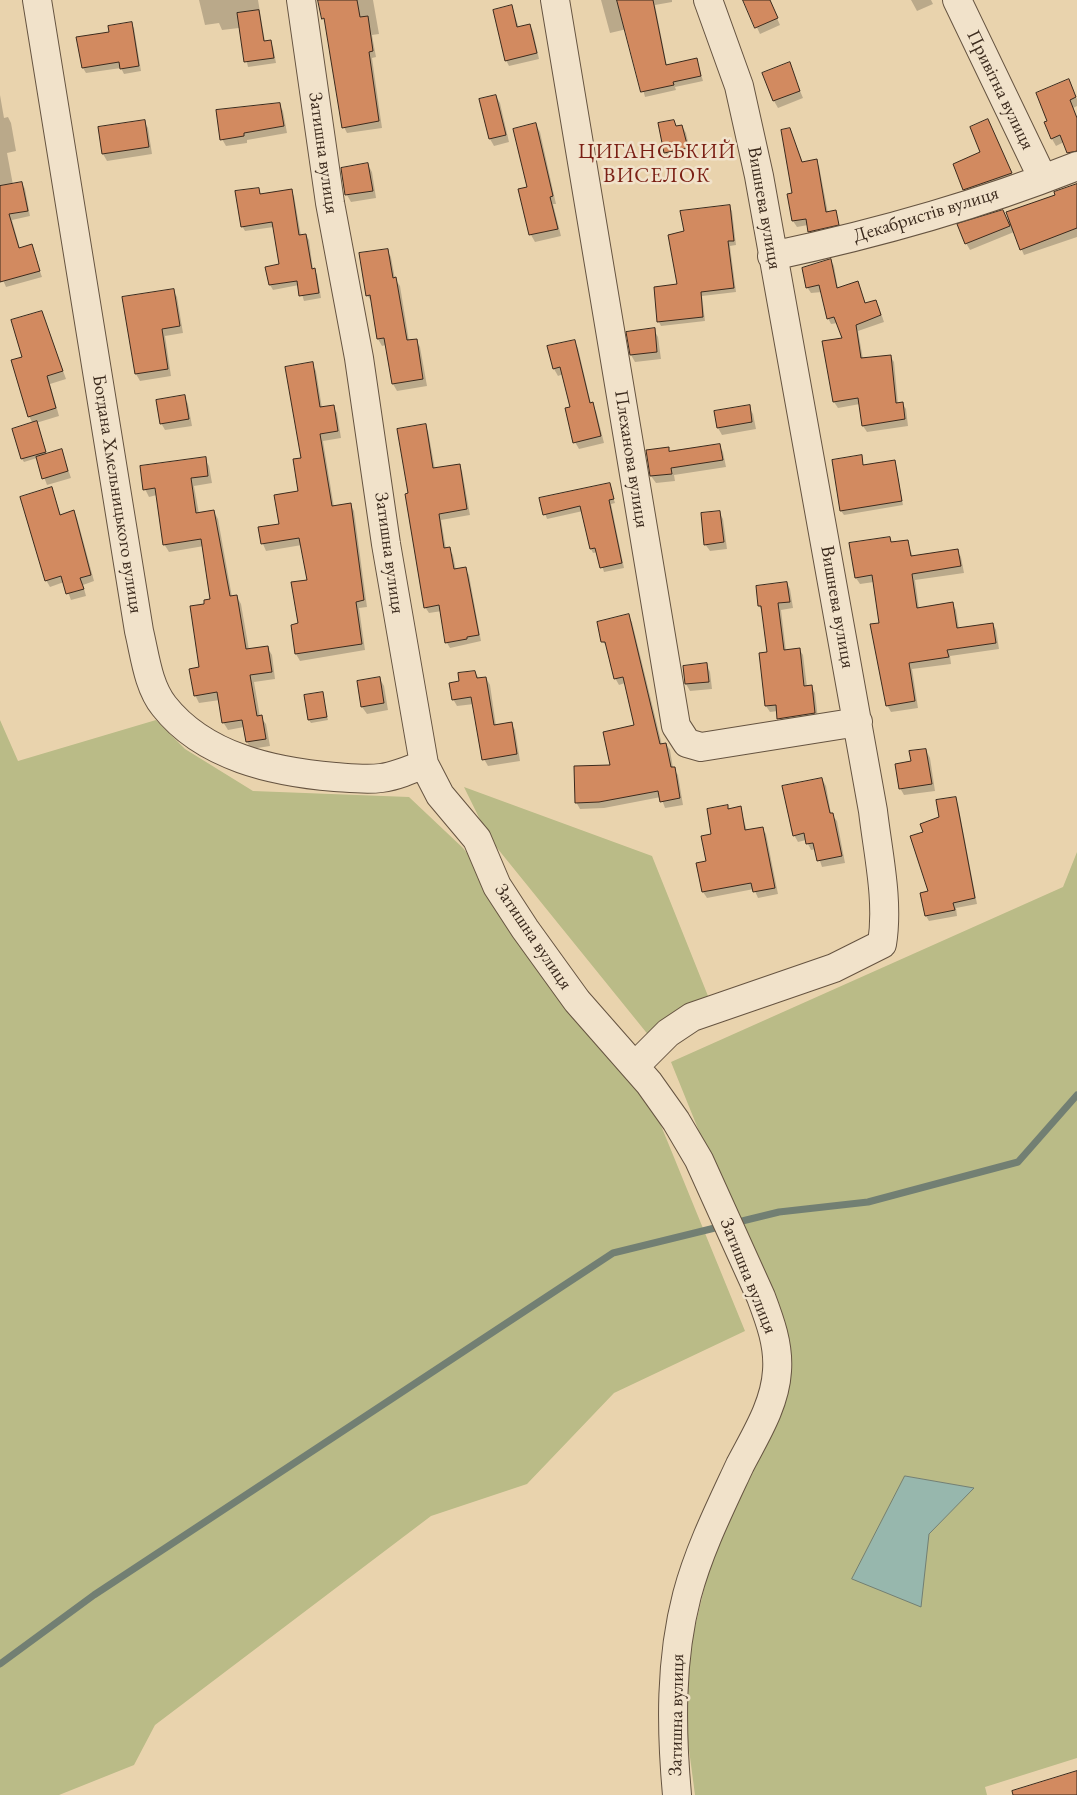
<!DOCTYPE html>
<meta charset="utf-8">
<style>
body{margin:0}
canvas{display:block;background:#e9d3ad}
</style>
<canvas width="1077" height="1795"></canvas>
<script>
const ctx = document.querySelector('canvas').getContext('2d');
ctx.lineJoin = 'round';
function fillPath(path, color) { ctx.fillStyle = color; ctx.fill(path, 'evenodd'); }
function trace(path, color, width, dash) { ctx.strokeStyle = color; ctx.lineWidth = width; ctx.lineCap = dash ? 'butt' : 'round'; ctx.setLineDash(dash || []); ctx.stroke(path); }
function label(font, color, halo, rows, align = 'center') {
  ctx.font = font + ' "EB Garamond",serif'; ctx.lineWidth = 5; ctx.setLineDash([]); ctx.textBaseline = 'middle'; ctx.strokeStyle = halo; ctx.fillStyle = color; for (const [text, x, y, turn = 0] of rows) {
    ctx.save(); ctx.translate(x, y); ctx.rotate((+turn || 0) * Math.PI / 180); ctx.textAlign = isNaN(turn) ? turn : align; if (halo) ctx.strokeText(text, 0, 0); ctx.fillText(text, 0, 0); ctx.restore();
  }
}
const green = new Path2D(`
 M0 720 18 761 156 720 185 749 253 791 409 797 463 848 644 1084 745 1331 614 1393 527 1484 431 1516 155 1725 134 1765 59 1795H0Z
 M464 787 652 856 714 1011 654 1042 489 838Z
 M1077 852V1758L985 1787 987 1795H695L688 1742 686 1664 715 1544 787 1349 671 1062 1063 887ZM905 1476 973 1488 929 1534Z`);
const water = new Path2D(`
 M905 1476 974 1488 929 1534 921 1607 852 1579Z`);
const shadow = new Path2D(`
 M199 0H258L265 42 270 41 273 47 276 63 248 67 239 28 222 30 219 23 205 25Z
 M335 0H373L379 34 372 35 376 57 372 58 382 128 347 133 344 127 326 24 323 18Z
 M601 0H672V2L655 5 667 66 697 60 703 81 675 87 676 90 645 97 627 29 610 33Z
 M744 0H769L780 25 760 34Z
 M911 0H931L933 4 917 11Z
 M512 7 519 28 530 26 533 31 539 59 509 66 506 60Z
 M131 23 134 28 141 71 124 74 121 68 86 73 83 68 78 38 111 33Z
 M789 64 803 98 778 108 774 101Z
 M1068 81 1077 99V106L1073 108 1077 118V152L1070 154 1064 142 1056 146 1052 139 1049 122Z
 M0 95 4 118 8 117 11 123 16 151 7 153 13 185 22 183 25 189 30 216 12 220 20 249 31 246 42 277 6 287 0 273Z
 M496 96 500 103 509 142 494 146 490 139Z
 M279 104 283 111 287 133 247 140V143L226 146 222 139Z
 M144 121 148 128 152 154 107 161 103 154Z
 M673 121 677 127 682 126 686 133 691 155 669 160 665 153Z
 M536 125 540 132 556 204H553L561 236 535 242 531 235 528 188Z
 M991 126 1014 179 968 195 964 189 982 153Z
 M792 135 803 163 816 161 819 166 828 213 835 211 841 230 813 237 808 225 797 227 793 221 789 195 793 194Z
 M368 165 372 172 376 198 351 202 347 195 342 169Z
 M1077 186V237L1024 255 1014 232 970 250 966 243 1003 211 1009 222 1007 213Z
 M258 189 261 194 291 191 294 196 301 236 306 235 309 240 313 270 317 274 321 298 304 301 299 285 273 290 270 285 267 268 280 266 274 227 245 231 242 226Z
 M729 206 732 211 736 245 730 246 736 292 702 296 705 321 661 326 659 322 679 285 686 232Z
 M387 250 391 257 395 279 400 286 409 341 416 340 420 347 427 386 397 391 393 384 386 345 382 346 378 339 372 302 367 295Z
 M831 260 834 266 838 289 857 282 866 304 875 301 879 307 884 322 858 331 863 359 890 356 894 362 898 404 902 403 906 409 908 426 867 432 863 426 860 404 838 408 834 402 823 342 843 339 838 323 831 324 828 318 822 292 811 293 807 287Z
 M173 290 177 297 183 333 165 336 171 376 140 381 136 374Z
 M42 312 66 379 50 384 59 416 36 423 47 455 62 451 71 478 47 485 37 458 24 462 22 459 33 424 29 416 24 358Z
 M654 330 658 337 661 359 635 362 631 355Z
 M574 341 578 348 591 404 596 411 604 443 579 449 575 442 571 408 563 374 558 376 554 369Z
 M312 364 316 371 322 408 333 406 337 413 341 438 323 441 334 507 350 504 354 511 367 607 359 608 365 650 300 661 296 654 299 624 308 581 302 545 266 551 263 544 260 528 280 525 299 492Z
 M184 396 188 404 192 426 165 430 161 423Z
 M749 407 753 414 756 429 722 435 718 428Z
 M425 426 428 431 435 469 459 465 462 471 470 515 441 520 446 549H449L453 555 456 570 465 569 469 575 481 641 450 648 447 643 442 611 429 613 425 607 409 494Z
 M719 445 723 452 726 467 674 475 675 481 656 483 651 476 647 451 668 449 670 453Z
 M861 457 864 466 895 461 903 505 844 515 841 511Z
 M205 459 209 466 212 483 194 486 199 514 214 512 218 519 232 597H237L241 604 249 650 267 647 272 655 275 679 254 682 260 717 266 724 270 746 251 749 247 742 244 727 228 730 223 722 220 700 199 703 195 695 201 668 206 605 212 600 204 546 169 552 164 544 157 495 149 497 145 489Z
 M609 484 615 503 611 504 624 568 604 572 598 552 593 553 591 549 583 511 547 519 540 499Z
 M52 488 61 516 74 512 77 518 94 581 83 585 86 596 71 600 64 582 50 587 46 580Z
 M719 512 723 519 727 549 710 551 705 544Z
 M889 538 892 543 907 541 913 557 957 551 961 557 964 573 915 580 919 609 952 603 956 610 959 629 993 624 996 630 999 649 950 656 951 664 912 669 918 708 891 712 887 705 881 624 874 582 860 584 856 578Z
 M787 583 790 589 793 608 781 610 786 651 799 649 803 655 807 687H811L815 693 818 719 782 725 778 711 770 712 766 706 768 653 763 612 759 606Z
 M628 616 632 622 662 745 666 744 670 750 673 768 678 775 683 805 665 808 661 797 604 808 580 809 576 802 612 766 635 726 625 683 619 685 615 678 608 648 603 642Z
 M706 664 710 672 712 689 690 691 686 684 684 667Z
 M475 672 479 679 486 678 490 685 496 726 511 723 515 730 520 761 488 766 484 759 474 704 457 706 453 699 461 682Z
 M380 679 384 686 388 710 367 714 362 707Z
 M322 693 328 720 311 723 309 720Z
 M926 750 930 758 935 791 904 795 900 788 912 762Z
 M822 779 826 786 831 814 837 821 845 863 822 867 816 849 811 850 806 840 798 842 794 835Z
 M955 798 958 804 977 904 956 908 957 916 929 921 926 916 930 892 924 833 941 818Z
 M727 806 729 810 740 807 747 831 762 828 766 834 778 894 758 898 754 889 707 898 703 892 697 864 707 862 713 835Z`);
const stream = new Path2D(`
 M734 1223 779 1212 868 1202 1018 1162 1077 1095
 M0 1664 94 1595 613 1253 723 1226`);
const building = new Path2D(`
 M318 0H357L360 17 368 16 373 51 369 52 379 121 342 128 324 18 322 19Z
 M617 0H653L666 65 697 58 701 76 673 82 674 85 641 92Z
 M743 0H770L778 18 755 28Z
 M512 5 517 27 530 24 537 53 505 61 493 10Z
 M259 10 264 41 271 40 274 58 244 62 237 13Z
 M132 22 139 66 120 69 119 62 82 68 76 37 109 32 108 26Z
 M790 62 800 91 773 101 762 73Z
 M1069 79 1076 97 1070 100 1077 118V151L1067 153 1060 135 1051 139 1044 122 1047 121 1036 93Z
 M496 95 506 135 489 139 479 99Z
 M280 103 284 126 244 133V136L220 140 216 110Z
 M988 119 1012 173 963 190 953 164 980 152 970 127Z
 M145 120 149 147 102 154 98 127Z
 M674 120 676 126 682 125 688 148 664 153 658 123Z
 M536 123 553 196 550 197 558 229 529 235 518 189 527 187 513 129Z
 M790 128 802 162 817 159 826 212 836 210 839 225 808 232 806 219 792 221 787 194 792 193 781 130Z
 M368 163 373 191 345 195 341 168Z
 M22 182 28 211 9 214 19 248 32 244 40 271 0 282V186Z
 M1077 184V228L1020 250 1006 212 1055 195 1054 192Z
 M259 188 260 194 292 189 299 235 306 234 312 269 315 268 319 293 299 296 297 281 269 285 265 267 279 264 272 222 241 227 235 191Z
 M730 205 734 241H728L734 288 701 292 703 317 657 322 654 287 677 284 668 235 684 231 680 211Z
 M1003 210 1010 226 965 244 957 224Z
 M388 249 393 278 396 277 407 340 417 339 423 379 392 384 384 338 377 339 370 295 366 296 359 253Z
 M831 259 837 288 858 281 865 303 876 300 881 315 856 325 861 358 891 355 896 403 903 402 905 419 862 426 858 398 833 402 822 341 842 338 834 317 827 319 819 285 806 288 802 268Z
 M174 289 180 326 162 329 168 369 135 374 122 297Z
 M42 311 63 371 47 376 56 408 28 417 11 360 22 357 11 320Z
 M655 328 657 352 630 355 626 332Z
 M575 340 590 403 593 402 601 436 573 443 565 408 570 407 560 367 553 369 547 346Z
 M313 362 320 407 334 405 338 431 320 434 332 506 351 503 364 600 356 602 362 644 295 654 291 625 298 623 291 582 307 580 299 538 261 544 258 527 279 524 274 495 298 491 293 459 301 458 285 367Z
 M185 395 189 419 160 424 156 400Z
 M750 405 752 422 717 428 714 411Z
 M37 421 46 452 21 459 12 429Z
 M426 424 433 468 460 464 467 509 439 514 444 548 450 547 454 569 466 567 479 635 467 637V639L445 643 439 605 424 608 405 494 408 493 397 429Z
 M720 444 723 460 671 468 672 474 650 476 646 450 669 447V451Z
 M62 449 68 471 42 479 36 457Z
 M862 455 863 465 895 460 902 501 840 511 832 460Z
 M206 457 208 476 191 478 196 513 214 510 230 596 237 595 246 649 268 646 272 672 250 675 257 716 262 715 266 739 246 742 242 720 222 723 217 692 194 696 189 669 199 667 190 606 204 604V600L210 599 201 539 163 545 155 488 143 490 140 466Z
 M610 483 614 499 609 500 622 563 600 568 595 548 590 549 580 506 543 515 539 498Z
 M52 487 60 515 74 510 91 575 80 578 84 589 66 594 61 576 45 581 20 497Z
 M720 511 724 542 704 545 701 513Z
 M890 537 891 542 908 540 911 556 958 549 961 566 912 574 917 608 953 602 957 628 993 623 996 643 947 650 949 657 909 663 915 701 886 706 870 624 879 623 872 575 855 578 849 543Z
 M787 582 790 602 778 603 784 650 800 648 804 686 812 685 815 713 777 719 776 705 765 706 759 653 767 652 761 606H758L756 586Z
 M629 614 660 744 666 743 671 767H675L680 798 660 802 658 791 599 802 575 803 574 766 610 765 603 732 634 725 623 677 614 679 605 642H601L597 622Z
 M707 663 709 682 685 684 683 666Z
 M475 671 477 678 486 677 494 725 512 722 517 754 482 760 471 697 452 700 449 683 459 681 458 673Z
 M380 677 384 703 361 707 357 681Z
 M323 692 327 717 308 720 304 695Z
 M926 749 932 784 899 789 895 764 911 761 909 751Z
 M822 778 830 813H833L842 856 817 861 813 843 806 844 804 833 793 836 782 786Z
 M956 797 975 898 953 903 955 910 925 916 920 893 928 891 910 836 923 832 920 824 939 817 936 800Z
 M728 805V809L741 806 745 830 763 827 775 888 753 892 751 883 702 892 696 863 706 861 701 836 711 834 707 809Z
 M1077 1771V1795H1013L1012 1791Z`);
const minor = new Path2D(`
 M37 0 139 631C145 656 148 686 164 706 204 757 274 772 335 777 350 778 366 780 381 778 396 776 410 770 424 764
 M301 0 330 203 359 358 386 544 424 764 440 795 477 839 497 886 525 929 577 1001 649 1083 676 1121 699 1160 761 1297C770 1321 779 1345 777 1371 775 1405 755 1436 740 1465 720 1508 699 1550 687 1595 670 1660 671 1729 677 1795
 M555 0 676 726 687 743 701 747 858 722
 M957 0 1043 179
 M772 256C875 234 979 205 1077 166
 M635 1066 668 1033 692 1017 834 968 882 944C889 901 878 854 873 811L759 176 739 86 708 0`);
const streetNames = [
 ["Привітна вулиця",1000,90,64],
 ["Затишна вулиця",323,153,82],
 ["Вишнева вулиця",764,208,80],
 ["Декабристів вулиця",926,215,-17],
 ["Плеханова вулиця",631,459,81],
 ["Богдана Хмельницького вулиця",117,494,81],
 ["Затишна вулиця",389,553,82],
 ["Вишнева вулиця",837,607,80],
 ["Затишна вулиця",533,937,56],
 ["Затишна вулиця",748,1276,68],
 ["Затишна вулиця",677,1715,-89]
];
const quarterNames = [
 ["ЦИГАНСЬКИЙ",657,152],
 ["ВИСЕЛОК",657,176]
];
fillPath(green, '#babb87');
fillPath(water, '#97b7ad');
trace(water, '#727f73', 1);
fillPath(shadow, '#0003');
trace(stream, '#727f73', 7);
fillPath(building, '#d28a60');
trace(building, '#3b2a1d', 1);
trace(minor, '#665441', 30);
trace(minor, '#f1e2ca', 28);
label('19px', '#3b2a1d', '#f1e2ca', streetNames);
ctx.letterSpacing = '1px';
label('21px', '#7a1f14', '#f1e2ca', quarterNames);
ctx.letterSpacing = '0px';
</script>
